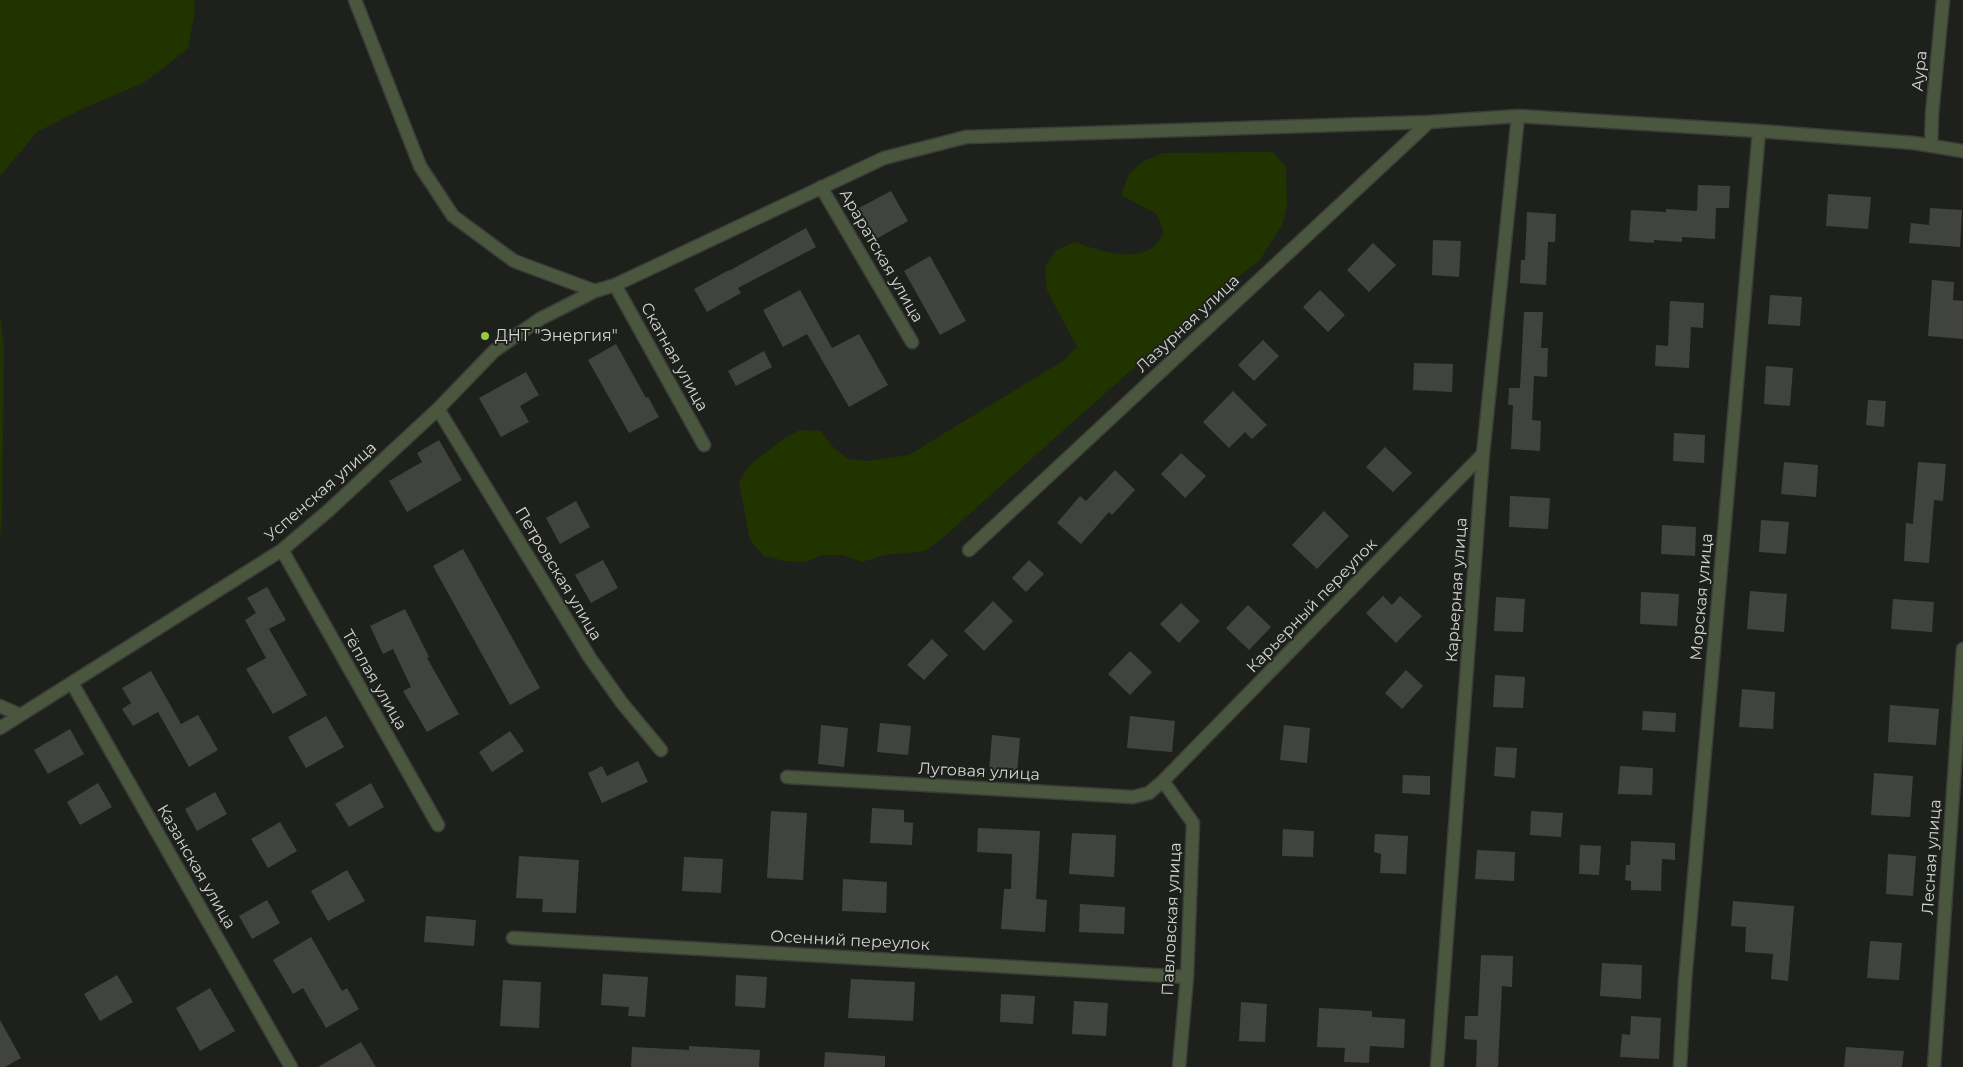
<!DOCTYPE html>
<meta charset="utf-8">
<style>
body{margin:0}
canvas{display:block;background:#1e201b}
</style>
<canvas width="1963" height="1067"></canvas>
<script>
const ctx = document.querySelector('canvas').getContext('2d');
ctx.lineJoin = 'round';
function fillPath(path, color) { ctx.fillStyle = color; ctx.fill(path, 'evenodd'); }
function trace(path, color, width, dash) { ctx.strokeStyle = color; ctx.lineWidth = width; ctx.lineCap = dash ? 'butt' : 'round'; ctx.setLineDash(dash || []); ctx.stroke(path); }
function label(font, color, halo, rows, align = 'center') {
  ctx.font = font + ' Montserrat,sans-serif'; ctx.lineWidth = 4; ctx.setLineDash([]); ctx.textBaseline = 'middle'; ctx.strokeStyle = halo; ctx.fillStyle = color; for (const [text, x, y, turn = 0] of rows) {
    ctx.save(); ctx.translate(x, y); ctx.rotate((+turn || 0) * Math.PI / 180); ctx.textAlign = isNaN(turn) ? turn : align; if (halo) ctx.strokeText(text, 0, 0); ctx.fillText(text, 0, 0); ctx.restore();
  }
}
const green = new Path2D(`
 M0 0H194L195 9 188 49 143 83 84 108 37 132 0 176Z
 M1273 152 1286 167 1287 206 1282 225 1259 261 1228 284 940 540 925 551 884 555 862 562 843 555H823L804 562 785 561 764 556 750 540 739 482 750 465 782 440 800 430 821 431 832 446 848 459 868 461 909 455 1063 361 1077 347 1047 290 1045 267 1056 250 1075 242C1096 250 1132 262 1152 248 1157 245 1161 237 1164 233L1157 214 1121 195 1129 174 1144 161 1163 153Z
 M0 316 4 347 2 522 0 535Z`);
const building = new Path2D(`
 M1698 185 1730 186 1729 208H1716L1715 239 1682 237V242L1654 240V243L1629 241 1631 210 1666 212V209L1697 211Z
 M891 191 908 221 876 239 859 208Z
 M1828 194 1871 197 1868 229 1826 226Z
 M1930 208 1962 210 1960 247 1909 243 1911 223 1929 225Z
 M1527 212 1556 214 1555 242H1548L1546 285 1520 283 1521 260H1525Z
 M806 228 816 247 738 288 741 293 707 312 694 289 729 270V271Z
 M1433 240 1461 241 1459 277 1432 275Z
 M1373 243 1396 265 1369 292 1347 270Z
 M930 256 966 321 940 335 904 271Z
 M1932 280 1954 282 1953 300 1963 301V339L1928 336Z
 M800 290 832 348 859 334 888 385 849 407 807 334 783 347 763 310Z
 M1320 290 1345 315 1328 332 1303 307Z
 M1770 295 1802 297 1800 326 1768 324Z
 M1670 301 1704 303 1703 328 1691 327 1689 368 1655 366 1656 345 1668 346Z
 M1524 312H1543L1541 348H1548L1547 377 1534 376 1532 420 1541 421 1540 451 1511 449 1513 405H1508L1509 388H1520Z
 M1263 340 1279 356 1254 381 1238 365Z
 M616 344 646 398 648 397 659 417 629 433 588 360Z
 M764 351 772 367 736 386 728 371Z
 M1414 363 1453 364 1452 392 1413 390Z
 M1766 366 1793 368 1790 406 1764 404Z
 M526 372 539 395 520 406 529 422 501 437 479 398Z
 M1233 391 1267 425 1252 439 1245 432 1229 448 1203 422Z
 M1868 400 1886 401 1884 427 1866 425Z
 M1674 433 1705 435 1704 463 1673 461Z
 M439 440 462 480 407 512 389 481 422 462 417 453Z
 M1385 447 1412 473 1393 492 1366 467Z
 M1181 453 1206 476 1185 498 1161 474Z
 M1784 462 1818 465 1816 497 1781 494Z
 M1918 462 1946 464 1943 501 1934 500 1929 563 1904 561 1906 523 1913 524Z
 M1115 470 1135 490 1112 515 1109 512 1081 544 1057 523 1080 496 1086 501Z
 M1510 496 1550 498 1548 529 1509 527Z
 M576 501 590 527 560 544 546 518Z
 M1324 511 1349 536 1317 569 1292 545Z
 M1761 520 1789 522 1786 554 1759 552Z
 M1662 525 1696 527 1695 556 1661 554Z
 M463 549 540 688 510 705 433 566Z
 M603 560 618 588 591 603 575 575Z
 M1029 560 1044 574 1026 592 1012 578Z
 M267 587 286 620 269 629 307 695 273 714 246 669 266 658 245 620 256 613 247 598Z
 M1750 591 1787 594 1784 632 1747 629Z
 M1641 592 1679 594 1677 626 1640 624Z
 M1383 596 1392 605 1400 596 1422 616 1396 643 1366 613Z
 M1496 597 1525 599 1523 632 1494 631Z
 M1893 599 1934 602 1932 632 1891 629Z
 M993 601 1013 621 984 651 964 631Z
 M1181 603 1200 621 1179 643 1160 624Z
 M1248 605 1271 627 1249 650 1226 628Z
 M405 609 429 657 427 658 459 714 427 732 403 691 411 687 393 649 383 654 370 626Z
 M932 639 948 655 924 680 907 665Z
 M1130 651 1152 672 1130 695 1108 674Z
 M1406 670 1423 686 1402 709 1385 693Z
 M151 671 181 724 198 715 218 750 189 767 158 712 133 726 122 709 131 703 122 688Z
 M1495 675 1525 677 1523 708 1493 707Z
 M1742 689 1775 692 1773 729 1739 727Z
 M1890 705 1939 709 1936 745 1888 742Z
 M1643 711 1676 713 1675 732 1642 730Z
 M326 716 344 747 306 768 288 737Z
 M1130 716 1175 721 1172 752 1127 748Z
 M880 723 911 726 908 755 877 752Z
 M821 725 848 728 844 767 818 764Z
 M1284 725 1310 728 1307 763 1280 760Z
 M70 729 84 754 48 774 34 750Z
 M510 731 524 751 492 772 479 752Z
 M992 735 1020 738 1017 774 989 771Z
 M1496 747 1517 748 1515 778 1494 776Z
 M638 761 648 782 602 803 588 773 602 766 607 776Z
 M1620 766 1653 768 1652 795 1618 794Z
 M1874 773 1913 776 1910 817 1871 815Z
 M1403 775 1430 776V795L1402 793Z
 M98 783 112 807 80 825 67 802Z
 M371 783 384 807 349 827 335 804Z
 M215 792 227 814 197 831 185 809Z
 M872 808 904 810V822L913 823 912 845 870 843Z
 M771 811 807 813 803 880 767 878Z
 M1531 811 1563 813 1561 837 1530 835Z
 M280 822 297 851 268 868 251 839Z
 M978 828 1040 831 1036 899 1047 900 1045 932 1001 929 1004 889H1011L1012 854 977 852Z
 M1283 829 1314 831 1313 857 1282 856Z
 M1072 833 1116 835 1114 877 1069 874Z
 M1375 834 1408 836 1406 874 1380 873 1381 854 1374 852Z
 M1631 841 1675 843V860L1662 859 1661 891 1631 890V881L1625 880 1626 865H1630Z
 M1580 845 1601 846 1599 875 1579 874Z
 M1477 850 1515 852 1514 881 1475 879Z
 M1888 854 1916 856 1913 896 1886 894Z
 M519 856 579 860 576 913 542 912 543 899 516 898Z
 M684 857 723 859 721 893 682 891Z
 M347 870 365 901 328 921 311 891Z
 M843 879 887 882 886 913 842 911Z
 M267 900 280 923 252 939 239 916Z
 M1733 901 1794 906 1788 981 1771 979 1773 954 1745 952 1746 927 1731 926Z
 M1080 904 1125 907 1124 934 1079 932Z
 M426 916 476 920 474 946 424 942Z
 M311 937 342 991 347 988 359 1009 326 1028 303 988 293 994 273 960Z
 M1870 941 1902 943 1899 980 1867 978Z
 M1481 955 1513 956 1512 987 1502 986 1498 1067H1476L1477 1040 1464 1039 1465 1016H1478Z
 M1602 963 1642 965 1641 999 1600 996Z
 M603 974 648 977 645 1017 628 1016 629 1007 601 1005Z
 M117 975 133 1002 100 1021 84 994Z
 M736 975 767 977 765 1008 735 1006Z
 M851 979 915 982 913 1021 848 1018Z
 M503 980 541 982 539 1028 500 1026Z
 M210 988 235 1031 200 1051 176 1008Z
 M1001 994 1035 996 1033 1024 1000 1022Z
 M1074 1001 1108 1003 1106 1036 1072 1034Z
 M1241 1002 1267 1004 1265 1042 1239 1041Z
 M1319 1008 1372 1011V1017L1405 1019 1404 1048 1370 1046 1369 1063 1344 1062 1345 1048 1317 1047Z
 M1631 1016 1661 1018 1659 1059 1620 1057 1622 1034 1630 1035Z
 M0 1020 21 1058 5 1067H0Z
 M361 1042 376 1067H318Z
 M689 1046 760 1050 759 1067H631L632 1047 689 1050Z
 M1846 1047 1904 1051 1902 1067H1844Z
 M825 1052 885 1056V1067H824Z`);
const minor = new Path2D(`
 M355 0 420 166 453 216 514 261 595 291
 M1931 146 1932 114 1943 0
 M821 187 912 342
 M615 285 704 445
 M438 409 590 658 622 703 661 750
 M282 550 438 825
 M969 550 1429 122
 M72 683 291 1067
 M0 706 20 715
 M0 728 282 550 328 511 438 409 494 351 540 319 595 291 615 285 884 158 966 137 1429 122 1518 116 1759 131 1914 143 1963 151
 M787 777 1133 797 1149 793 1163 781 1483 454
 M1163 781 1193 823 1187 977 1179 1067
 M513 938 1187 977
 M1437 1067 1483 454 1518 116
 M1680 1067 1685 981 1759 131
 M1934 1067 1963 649`);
const markers = [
 [485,336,5,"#94cc3c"]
];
const streetNames = [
 ["Аура",1920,71,-84],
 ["Араратская улица",881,256,60],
 ["Лазурная улица",1188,324,-43],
 ["Скатная улица",674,357,61],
 ["Успенская улица",321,492,-41],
 ["Петровская улица",558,574,59],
 ["Карьерная улица",1457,590,-86],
 ["Морская улица",1702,597,-85],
 ["Карьерный переулок",1312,606,-46],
 ["Тёплая улица",374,680,60],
 ["Луговая улица",979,772,3],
 ["Лесная улица",1932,857,-86],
 ["Казанская улица",196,867,60],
 ["Павловская улица",1172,919,-87],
 ["Осенний переулок",850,941,3]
];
const poiNames = [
 ["ДНТ \"Энергия\"",495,336]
];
fillPath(green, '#213400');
fillPath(building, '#41433e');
trace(minor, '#3b3d38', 15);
trace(minor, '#4b563e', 12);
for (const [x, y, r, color] of markers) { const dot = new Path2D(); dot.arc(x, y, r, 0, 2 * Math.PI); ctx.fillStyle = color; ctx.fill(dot); trace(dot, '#1e201b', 2); }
label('16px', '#d3d5d2', '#1e201b', streetNames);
label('16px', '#d3d5d2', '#1e201b', poiNames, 'left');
</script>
